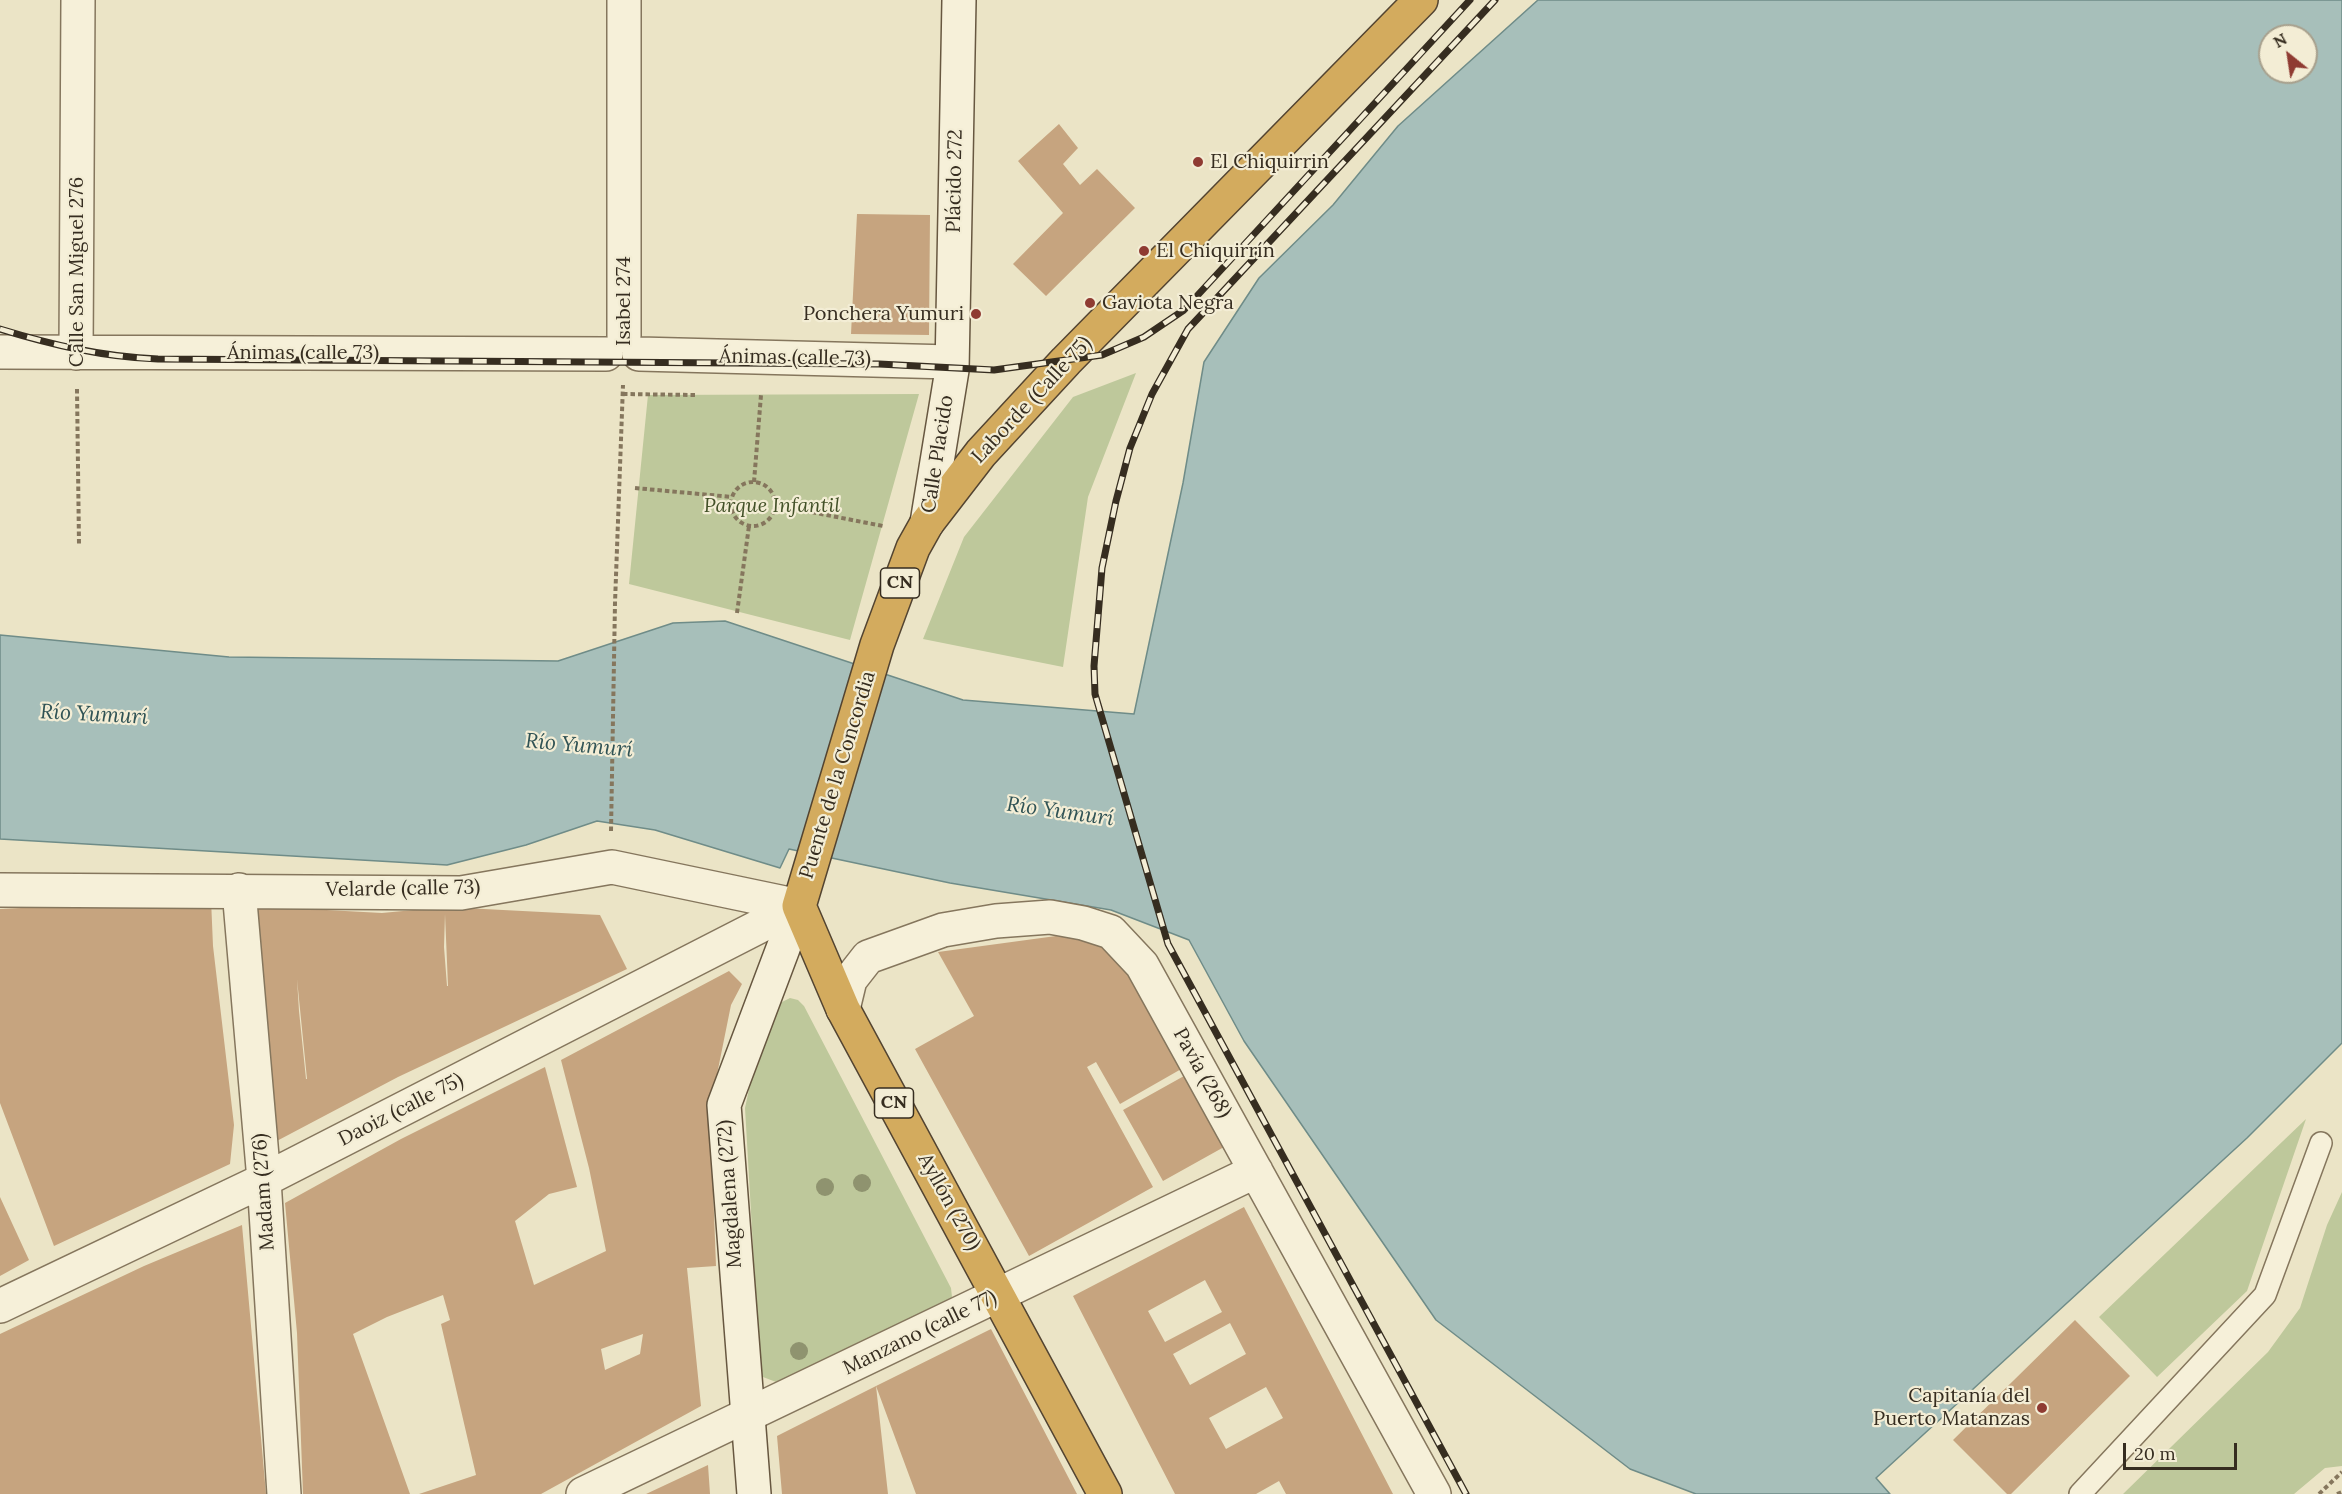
<!DOCTYPE html>
<meta charset="utf-8">
<style>
body{margin:0}
#map{position:relative;width:2342px;height:1494px;overflow:hidden;background:#ebe4c6;font-family:Lora,serif}
canvas{display:block}
.north{position:absolute;left:2258px;top:24px;width:60px;height:60px;box-sizing:border-box;background:#f3edd5;border:2px solid #a7a08d;border-radius:50%;rotate:330deg;font-size:16px;font-weight:700;line-height:24px;text-align:center;color:#362d20}
.north::after{content:'';display:block;margin:auto;width:21px;height:27px;background:#8f3b32;clip-path:polygon(50% 0,100% 100%,50% 72%,0 100%)}
.scale{position:absolute;left:2123px;top:1443px;width:114px;height:27px;box-sizing:border-box;border:3px solid #362d20;border-top:0;padding-left:8px;font-size:18px;line-height:21px;white-space:nowrap;color:#362d20;-webkit-text-stroke:4px #f3edd5;paint-order:stroke}
</style>
<div id="map">
<canvas width="2342" height="1494"></canvas>
<div class="north">N</div>
<div class="scale">20 m</div>
</div>
<script>
const ctx = document.querySelector('canvas').getContext('2d');
ctx.lineJoin = 'round';
function fillPath(path, color) { ctx.fillStyle = color; ctx.fill(path, 'evenodd'); }
function trace(path, color, width, dash) { ctx.strokeStyle = color; ctx.lineWidth = width; ctx.lineCap = dash ? 'butt' : 'round'; ctx.setLineDash(dash || []); ctx.stroke(path); }
function label(font, color, halo, rows, align = 'center') {
  ctx.font = font + ' Lora,serif'; ctx.lineWidth = 4.5; ctx.setLineDash([]); ctx.textBaseline = 'middle'; ctx.strokeStyle = halo; ctx.fillStyle = color; for (const [text, x, y, turn = 0] of rows) {
    ctx.save(); ctx.translate(x, y); ctx.rotate((+turn || 0) * Math.PI / 180); ctx.textAlign = isNaN(turn) ? turn : align; if (halo) ctx.strokeText(text, 0, 0); ctx.fillText(text, 0, 0); ctx.restore();
  }
}
const green = new Path2D(`
 M1136 373 1088 497 1063 667 923 639 964 537 1073 397Z
 M919 394 850 640 629 584 648 395Z
 M790 998 798 1000 804 1006 951 1288 952 1297 943 1307 776 1382 763 1377 760 1368 745 1108 751 1080 778 1004Z
 M2306 1119 2247 1291 2157 1377 2099 1317Z
 M2342 1192V1466L2325 1468 2294 1494H2123L2268 1352 2300 1308 2327 1225Z`);
const water = new Path2D(`
 M1538 0H2342V1043L2247 1138 1876 1478 1890 1494H1696L1630 1469 1436 1320 1244 1041 1189 940 1111 910 950 883 789 849 780 868 655 830 597 821 526 845 447 865 0 839V635L229 657 558 661 673 623 725 621 963 700 1134 714 1183 483 1204 362 1259 278 1333 205 1398 126ZM2270 36H2306V72H2270Z`);
const building = new Path2D(`
 M1059 124 1078 148 1063 164 1080 185 1097 169 1135 208 1046 296 1013 264 1063 213 1018 161Z
 M857 214 930 215 929 335 851 334Z
 M211 899 213 946 234 1125 230 1164 54 1246 0 1103V909Z
 M253 906 382 913 445 907 600 915 627 969 398 1077 273 1143ZM445 914 448 986H447L444 947ZM297 979 307 1079H306L299 1011Z
 M1056 936 1086 940 1109 949 1124 963 1183 1068 1120 1104 1096 1062 1087 1067 1153 1187 1029 1256 915 1049 974 1016 938 952Z
 M729 971 742 984 731 1005 710 1109 716 1266 687 1268 701 1406 541 1494H419L476 1475 441 1324 450 1320 443 1295 387 1317 353 1334 410 1494H303L297 1333 285 1203 401 1139 545 1067 577 1187 549 1194 515 1221 534 1285 606 1251 589 1168 561 1060ZM643 1334 640 1354 605 1370 601 1349Z
 M1184 1076 1224 1147 1163 1181 1123 1110Z
 M0 1197 29 1260 0 1276Z
 M1244 1207 1352 1415 1393 1494H1286L1279 1481 1256 1494H1175L1144 1434 1073 1296ZM1205 1280 1222 1312 1165 1342 1148 1311ZM1230 1323 1246 1354 1190 1385 1173 1354ZM1266 1387 1283 1418 1226 1449 1209 1418Z
 M242 1225 266 1494H0V1334L144 1266Z
 M2075 1320 2130 1376 2011 1494H2007L1953 1440Z
 M991 1329 1077 1494H916L876 1386 888 1494H782L777 1436 876 1386Z
 M708 1465 710 1494H646Z`);
const path = new Path2D(`
 M77 389 79 544
 M623 394 695 395
 M731 504a22 22 0 1 1 44 0a22 22 0 1 1-44 0Z
 M754 482 761 395
 M635 488 732 497
 M775 505 883 526
 M737 613 749 526
 M611 831 615 603 623 385
 M2319 1494 2342 1472
 M2337 1494 2342 1492`);
const lane = new Path2D(`
 M2080 1494 2265 1295 2321 1143`);
const street = new Path2D(`
 M624 0V336
 M0 352 606 354
 M76 353 78 0
 M639 354 951 362
 M0 890 461 893 612 867 799 906
 M239 890 264 1180 284 1494
 M843 1009 850 980 868 957 943 930 996 921 1050 917 1083 923 1111 932 1142 965 1434 1494
 M0 1306 264 1180 799 906
 M583 1494 1256 1171`);
const secondary = new Path2D(`
 M927 523 952 370 959 0
 M754 1494 724 1105 799 906`);
const highway = new Path2D(`
 M1105 1494 843 1009 799 906 877 645 913 548 927 523 981 453 1066 361 1421 0`);
const rail = new Path2D(`
 M0 329C53 345 103 357 158 359L879 364 994 370 1102 355 1144 337 1184 310 1470 0
 M1466 1494 1168 944 1095 694 1094 666 1102 568 1116 501 1130 448 1152 394 1188 329 1495 0`);
const trees = [
 [862,1183],
 [825,1187],
 [799,1351]
];
const markers = [
 [1198,162,6,"#8f3b32"],
 [1144,251,6,"#8f3b32"],
 [1090,303,6,"#8f3b32"],
 [976,314,6,"#8f3b32"],
 [2042,1408,6,"#8f3b32"]
];
const shields = [
 [900,583,39],
 [894,1103,39]
];
const shieldNames = [
 ["CN",900,583],
 ["CN",894,1103]
];
const poiNames = [
 ["El Chiquirrin",1210,162],
 ["El Chiquirrín",1156,251],
 ["Gaviota Negra",1102,303],
 ["Ponchera Yumuri",964,314,"right"],
 ["Capitanía del",2030,1396,"right"],
 ["Puerto Matanzas",2030,1419,"right"]
];
const streetNames = [
 ["Plácido 272",955,181,-89],
 ["Calle San Miguel 276",77,272,-90],
 ["Isabel 274",624,301,-90],
 ["Ánimas (calle 73)",303,353],
 ["Ánimas (calle 73)",795,358,1],
 ["Laborde (Calle 75)",1032,400,-47],
 ["Calle Placido",938,454,-81],
 ["Puente de la Concordia",838,775,-73],
 ["Velarde (calle 73)",403,889,-1],
 ["Pavía (268)",1202,1073,61],
 ["Daoiz (calle 75)",401,1110,-27],
 ["Madam (276)",264,1192,-94],
 ["Magdalena (272)",730,1194,-94],
 ["Ayllón (270)",949,1202,61],
 ["Manzano (calle 77)",920,1333,-26]
];
const parkNames = [
 ["Parque Infantil",772,506]
];
const waterNames = [
 ["Río Yumurí",94,715,3],
 ["Río Yumurí",579,746,5],
 ["Río Yumurí",1060,812,8]
];
fillPath(green, '#bec89b');
fillPath(water, '#a7bfba');
trace(water, '#6f8c88', 1.5);
fillPath(building, '#c6a47f');
trace(lane, '#85765d', 24);
trace(street, '#85765d', 36);
trace(secondary, '#675740', 36);
trace(highway, '#534431', 36);
trace(path, '#85765d', 4, [4.5, 3]);
trace(lane, '#f6f0d9', 21);
trace(street, '#f6f0d9', 33);
trace(secondary, '#f6f0d9', 33);
trace(highway, '#d3ab5e', 33);
trace(rail, '#362d20', 7);
trace(rail, '#f3edd5', 4.5, [14]);
ctx.fillStyle = '#8f936f';
for (const [x, y] of trees) { ctx.beginPath(); ctx.arc(x, y, 9, 0, 2 * Math.PI); ctx.fill(); }
for (const [x, y, r, color] of markers) { const dot = new Path2D(); dot.arc(x, y, r, 0, 2 * Math.PI); ctx.fillStyle = color; ctx.fill(dot); trace(dot, '#f3edd5', 2); }
for (const [x, y, w] of shields) { const box = new Path2D(); box.roundRect(x - w / 2, y - 15, w, 30, 4.5); ctx.fillStyle = '#f3edd5'; ctx.fill(box); trace(box, '#362d20', 1.5); }
label('bold 18px', '#362d20', null, shieldNames);
label('20px', '#362d20', '#f3edd5', poiNames, 'left');
label('20px', '#362d20', '#f3edd5', streetNames);
label('italic 20px', '#435128', '#f3edd5', parkNames);
label('italic 21px', '#305355', '#f3edd5', waterNames);
</script>
